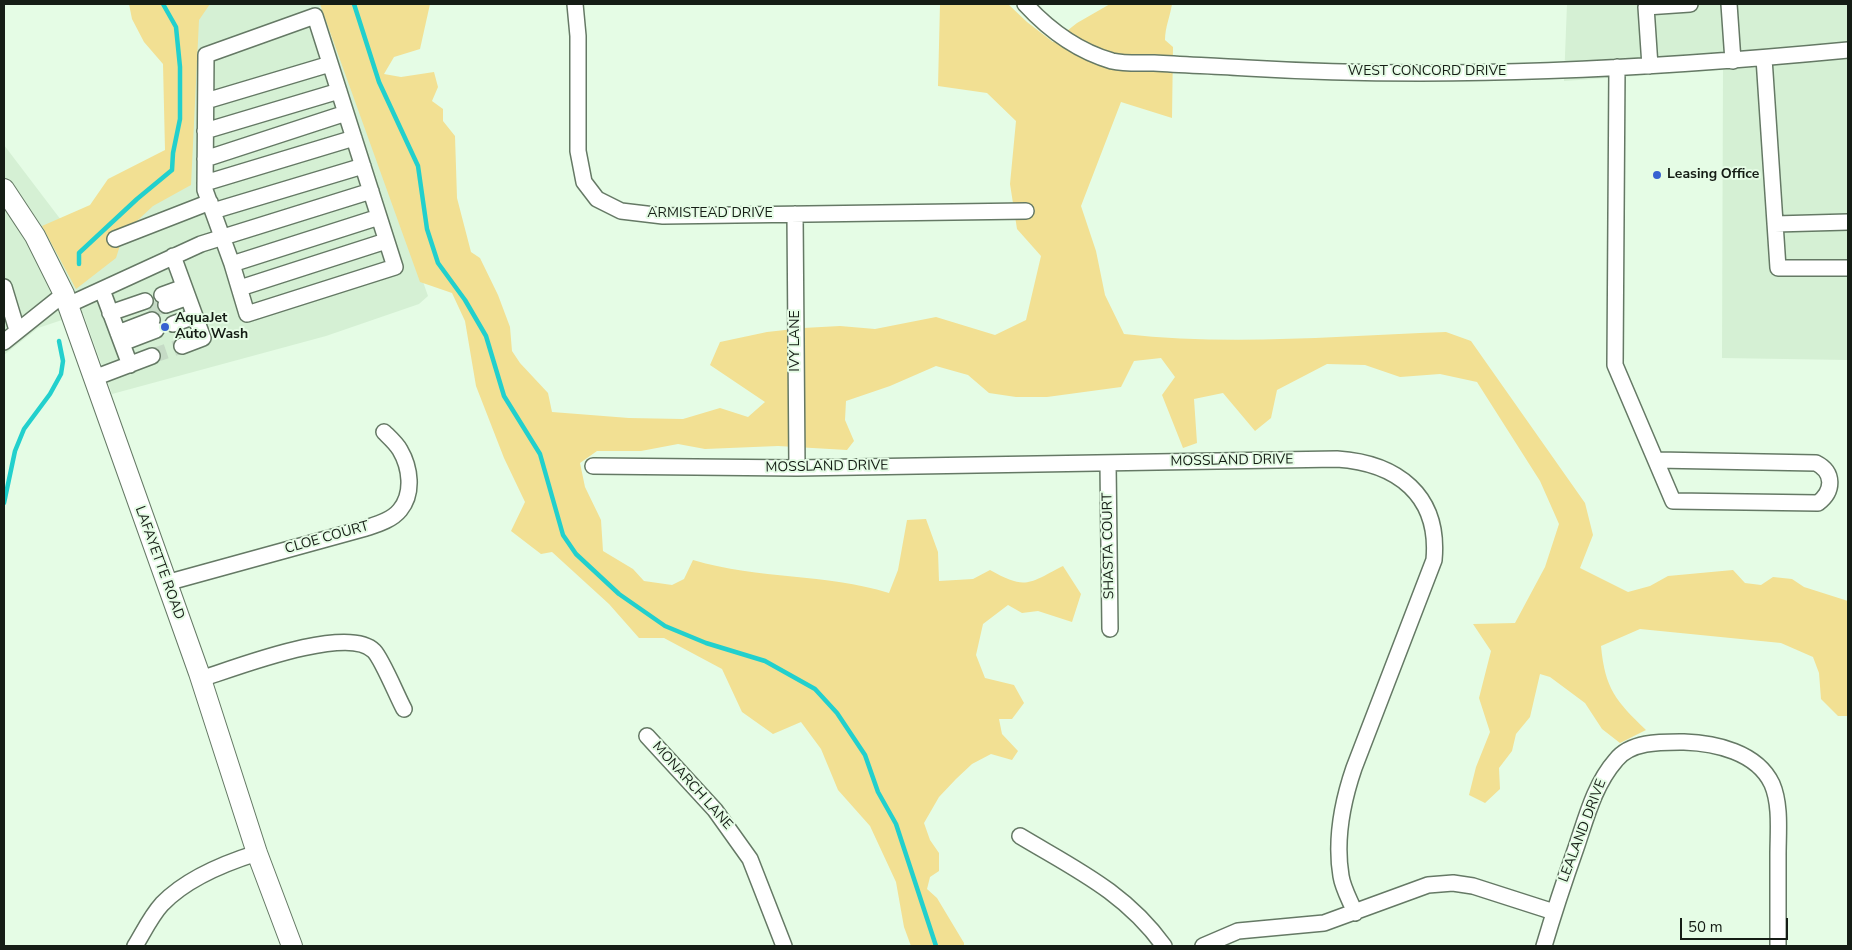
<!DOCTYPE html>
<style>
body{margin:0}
#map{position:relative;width:1852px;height:950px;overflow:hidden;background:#e5fce5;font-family:"Nunito Sans",sans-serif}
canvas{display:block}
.frame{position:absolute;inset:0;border:5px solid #151d15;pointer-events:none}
.scale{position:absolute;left:1680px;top:918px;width:108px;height:22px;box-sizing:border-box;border:2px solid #151d15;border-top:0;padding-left:6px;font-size:15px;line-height:18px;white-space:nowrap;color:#151d15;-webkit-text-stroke:4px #e5fce5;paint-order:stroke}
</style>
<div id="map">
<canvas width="1852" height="950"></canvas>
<div class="frame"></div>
<div class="scale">50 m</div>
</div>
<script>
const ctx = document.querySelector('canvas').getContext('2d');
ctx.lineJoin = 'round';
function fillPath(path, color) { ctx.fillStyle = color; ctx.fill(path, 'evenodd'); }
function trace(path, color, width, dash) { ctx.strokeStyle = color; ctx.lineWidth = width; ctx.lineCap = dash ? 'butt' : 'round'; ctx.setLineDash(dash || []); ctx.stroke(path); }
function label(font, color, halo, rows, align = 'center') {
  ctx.font = font + ' "Nunito Sans",sans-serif'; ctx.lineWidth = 4; ctx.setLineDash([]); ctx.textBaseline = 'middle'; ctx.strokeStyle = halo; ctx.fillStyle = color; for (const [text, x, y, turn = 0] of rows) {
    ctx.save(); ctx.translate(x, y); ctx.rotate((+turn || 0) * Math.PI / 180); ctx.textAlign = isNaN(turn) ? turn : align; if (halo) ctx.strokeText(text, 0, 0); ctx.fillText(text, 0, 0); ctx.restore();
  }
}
const built = new Path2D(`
 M210 4H326L428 296 419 304 326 336 112 394 83 313 38 328 4 355V145L80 245 178 156 158 21Z
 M1567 4H1848V360L1722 358 1723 70 1564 81Z`);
const green = new Path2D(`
 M129 4H210L199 20 191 185 153 206 124 233 116 258 76 289 42 226 90 205 108 179 165 150 163 64 144 42 132 19Z
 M320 4H430L420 49 394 57 384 74 401 77 434 72 438 87 432 101 443 109V121L455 136 457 198 471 252 480 258 498 295 510 327 512 351 520 363 548 393 552 412 629 418 683 419 720 408 748 417 765 402 710 365 720 342 767 332 803 328 840 326 875 329 936 317 995 335 1026 320 1041 256 1017 229 1010 184 1016 121 987 93 938 86 940 4H1008L1027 22 1053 42 1077 23 1110 4H1172C1170 17 1165 27 1165 40L1173 47 1172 118 1121 102 1081 206 1096 251 1105 295 1124 334C1231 346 1339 336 1446 332L1471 341 1585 503 1593 535 1580 568 1628 592 1650 586 1668 576 1733 570 1745 583 1761 585 1773 577 1792 579 1804 587 1848 601V716H1838L1821 699 1819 673 1813 657 1781 643 1640 629 1601 646C1605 689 1616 701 1646 730L1620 743 1602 729 1585 703 1550 677 1540 674 1530 717 1516 734 1512 751 1499 768 1500 789 1485 803 1469 795 1476 767 1490 732 1479 698 1491 651 1473 624 1515 623 1545 567 1559 524 1540 481 1477 382 1440 374 1400 377 1365 365 1327 364 1277 390 1271 418 1255 431 1223 393 1194 399 1197 443 1183 448 1162 395 1175 377 1161 358 1134 361 1121 387 1047 397H1016L989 393 968 375 936 366 890 386 846 401 845 420 854 441 847 450 778 446 705 449 678 444 641 451H597L580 463 585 487 601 520 603 551 633 569 644 581 672 585 684 579 693 560C760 580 825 573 889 593L898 570 907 520 926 519 938 552 939 581 973 579 990 570C1026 590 1028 584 1063 566L1081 594 1072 622 1038 611 1022 613 1008 605 983 624 976 655 985 678 1014 685 1024 703 1012 719H999L1002 734 1018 751 1012 760 991 754 972 764 956 779 939 797 924 823 930 840 939 853V871L930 877 927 889 937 898 964 943V946H911L904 927 896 882 870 826 838 790 821 749 801 722 773 734 742 712 722 669 664 638H639L609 604 552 552 541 554 511 531 525 502 504 458 476 386 465 321 452 293 420 282Z`);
const stream = new Path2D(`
 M354 4 379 82 418 166 427 229 438 263 465 300 486 336 504 396 540 454 563 535 576 554 619 594 665 626 706 643 765 661 815 689 837 713 865 755 878 792 896 824 936 946
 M79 264V253L137 199 172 170 173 153 180 119V67L176 27 163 4
 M4 503 15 451 24 429 50 394 61 374 63 361 59 341`);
const minorTunnel = new Path2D(`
 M149 311 166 305
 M152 356 182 346`);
const minor = new Path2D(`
 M575 4 578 36V151L584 182 597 199 621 211 663 216 1026 211
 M1025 4C1049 30 1077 51 1112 61 1125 64 1141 63 1154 63 1185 65 1216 66 1247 68 1448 80 1649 69 1848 50
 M1729 4 1733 61
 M315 16 395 267 247 314 232 264 205 190 206 55Z
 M1764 58 1778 268H1848
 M1650 66 1646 7 1690 4
 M1617 67 1615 365 1673 501 1818 503C1834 491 1834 472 1816 463L1657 460
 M206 101 330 64
 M205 131 339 91
 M205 159 346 113
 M205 183 354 138
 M213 211 363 166
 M795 214 797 468
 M1775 224 1848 222
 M115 239 210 202
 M173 256 203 338 182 346
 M232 264 379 217
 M4 287 17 330
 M240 288 386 241
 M102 290 130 365
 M162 295 184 287
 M68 305 201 244 371 191
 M166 305 188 297
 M110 313 145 301
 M173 324 195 316
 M118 333 152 320
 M4 342 64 294
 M122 343 156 330
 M94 378 152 356
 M1108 463 1110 629
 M593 466 797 468 1337 459C1397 463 1440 495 1434 560L1354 768C1342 803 1335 840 1341 876 1343 889 1351 902 1355 913
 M166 583 366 528C378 524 392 520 400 510 414 493 410 467 400 450 396 443 389 437 384 432
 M201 679C235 668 348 624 374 651 382 659 397 696 404 709
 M647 736 715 810 750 859 784 946
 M1020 836C1075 869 1125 892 1164 946
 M135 946C143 933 151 916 162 904 186 879 225 863 257 853
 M1203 946 1238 931 1324 923 1428 885 1453 883 1473 886 1554 912
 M1544 946C1554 912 1565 879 1577 845 1587 815 1595 784 1616 760 1631 741 1662 742 1684 742 1715 743 1757 752 1772 784 1781 805 1778 832 1778 855 1778 886 1778 916 1778 946`);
const major = new Path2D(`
 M4 189 35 236 64 294 199 673 257 853 292 946`);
const markers = [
 [1657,175,5,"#3761d1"],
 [165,327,5,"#3761d1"]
];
const streetNames = [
 ["WEST CONCORD DRIVE",1427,72],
 ["ARMISTEAD DRIVE",710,214],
 ["IVY LANE",796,341,-90],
 ["MOSSLAND DRIVE",1232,461,-1],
 ["MOSSLAND DRIVE",827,467,-1],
 ["CLOE COURT",327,538,-16],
 ["SHASTA COURT",1109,546,-91],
 ["LAFAYETTE ROAD",159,563,70],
 ["MONARCH LANE",692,786,48],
 ["LEALAND DRIVE",1583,831,-69]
];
const poiNames = [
 ["Leasing Office",1667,175],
 ["AquaJet",175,319],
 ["Auto Wash",175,335]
];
fillPath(built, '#d5f0d4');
fillPath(green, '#f2e093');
trace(stream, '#22d0cd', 4.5);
trace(minorTunnel, '#c6dbc6', 15, [15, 8]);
trace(minor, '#657965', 18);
trace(major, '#657965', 22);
trace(minor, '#fff', 15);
trace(major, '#fff', 20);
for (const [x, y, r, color] of markers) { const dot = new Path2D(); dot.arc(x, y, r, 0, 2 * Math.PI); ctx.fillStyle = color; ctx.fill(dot); trace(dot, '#e5fce5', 2); }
label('14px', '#151d15', '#e5fce5', streetNames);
label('bold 14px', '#151d15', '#e5fce5', poiNames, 'left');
</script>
